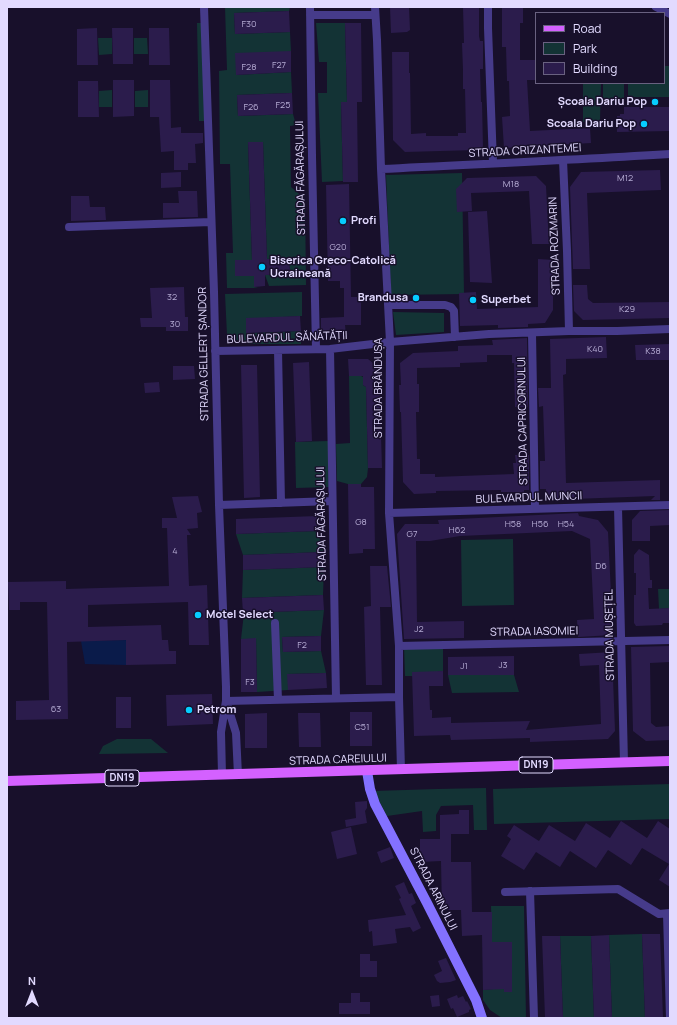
<!DOCTYPE html>
<meta charset="utf-8">
<style>
body{margin:0}
#map{position:relative;width:677px;height:1025px;overflow:hidden;background:#18102b;font-family:Manrope,sans-serif}
canvas{display:block}
.frame{position:absolute;inset:0;border:8px solid #e2daff;pointer-events:none}
.legend{position:absolute;left:535px;top:12px;width:130px;height:72px;box-sizing:border-box;background:#18102b;border:1px solid #696180;margin:0;padding:5px 7px;list-style:none;font-size:12px;color:#e2daff}
.legend li{display:flex;align-items:center;gap:8px;height:20px}
.legend b{width:20px;border:1px solid #696180}
.north{position:absolute;left:12px;top:973px;width:40px;height:40px;-webkit-text-stroke:3px #18102b;paint-order:stroke;rotate:0deg;font-size:11px;font-weight:700;line-height:16px;text-align:center;color:#e2daff}
.north::after{content:'';display:block;margin:auto;width:14px;height:18px;background:#e2daff;clip-path:polygon(50% 0,100% 100%,50% 72%,0 100%)}
</style>
<div id="map">
<canvas width="677" height="1025"></canvas>
<div class="frame"></div>
<ul class="legend">
<li><b style="height:5px;background:#d461ff"></b>Road</li>
<li><b style="height:11px;background:#133335"></b>Park</li>
<li><b style="height:11px;background:#2b1c4c"></b>Building</li>
</ul>
<div class="north">N</div>
</div>
<script>
const ctx = document.querySelector('canvas').getContext('2d');
ctx.lineJoin = 'round';
function fillPath(path, color) { ctx.fillStyle = color; ctx.fill(path, 'evenodd'); }
function trace(path, color, width, dash) { ctx.strokeStyle = color; ctx.lineWidth = width; ctx.lineCap = dash ? 'butt' : 'round'; ctx.setLineDash(dash || []); ctx.stroke(path); }
function label(font, color, halo, rows, align = 'center') {
  ctx.font = font + ' Manrope,sans-serif'; ctx.lineWidth = 3; ctx.setLineDash([]); ctx.textBaseline = 'middle'; ctx.strokeStyle = halo; ctx.fillStyle = color; for (const [text, x, y, turn = 0] of rows) {
    ctx.save(); ctx.translate(x, y); ctx.rotate((+turn || 0) * Math.PI / 180); ctx.textAlign = isNaN(turn) ? turn : align; if (halo) ctx.strokeText(text, 0, 0); ctx.fillText(text, 0, 0); ctx.restore();
  }
}
const green = new Path2D(`
 M225 7H290L289 11 234 13 235 34 290 32 291 51 236 75 291 72 292 93 237 95 238 116 293 114 296 125 290 126 291 187 305 199 306 285 269 286 265 275 290 274 289 258 267 259 263 142H248L252 260H235V276H254V287L258 288H227L226 253H233L230 164H220L219 71 227 70Z
 M197 23H205L208 121H199Z
 M316 23H345L347 102 341 103 343 181 322 182 318 93H327V62H319Z
 M98 38H112V54L99 55Z
 M134 38H147L148 54H134Z
 M664 66H670V97H628V83H664Z
 M583 83H601L600 121 583 122Z
 M603 83H624V104H603Z
 M112 90V107H99V91Z
 M148 90V107H135V91Z
 M462 173 464 294 391 295 386 175Z
 M302 292V316L246 319 247 333 301 331V344H245L227 335 225 294Z
 M393 312 444 313V332L396 335Z
 M349 376H361L363 377V385L366 387 368 468 367 477 361 484H348L337 481 336 444 350 443Z
 M328 441 329 487 296 488 295 442Z
 M317 531 324 552 243 555 236 534Z
 M513 539 514 605 462 606 461 540Z
 M324 567 323 595 242 598 243 570Z
 M658 589H670V608L659 609Z
 M324 610 321 636 282 637 283 652 321 651 326 673 288 674V690L257 692 256 639H241L244 613Z
 M443 645V671L413 676H405L404 646Z
 M448 675H514L519 692 452 693Z
 M117 739H151L168 753 99 754 103 746Z
 M670 784V819L494 824 493 789Z
 M486 788 487 830H474L473 805 441 806 436 815V831L423 832 422 811 387 816 374 791 437 789Z
 M491 906H524L526 1018H502L490 1010 483 1000V990L493 989 504 987V992H512V942L492 945Z
 M642 934 645 1018H612L609 935Z
 M560 936H591L594 1018H563Z`);
const water = new Path2D(`
 M126 640V665L85 664 81 641Z`);
const building = new Path2D(`
 M390 7H409L410 30 407 32 391 33Z
 M463 7H479V36L480 41H483V69H480L481 102H482L483 148H476V150L405 152 393 140 392 52H409V73H410L411 134 426 133V136H458V133H466L465 89H463V70L462 43H464Z
 M502 7H523V23H520V60H536V80H527L530 131 590 128 591 143 504 148 502 117 510 116 509 81H507L506 47H502Z
 M289 11 290 32 235 34 234 13Z
 M345 23H361L362 102H357L358 182H343L341 102H347Z
 M97 28 98 65H77V29Z
 M112 28H133V64H113Z
 M149 28H169L170 65H149Z
 M291 51V72L236 75 235 53Z
 M113 80H134V116L113 117Z
 M150 80H170L171 128 181 127V133H203V143L195 144 196 163H188V170H174V151L161 152 159 117H150Z
 M78 81H98L99 117H78Z
 M292 93 293 114 238 116 237 95Z
 M624 107H670V131L617 132V116H620V114H624Z
 M248 142H263L267 259 289 258 290 274 265 275V286L254 287V276H235V260H252Z
 M660 170 661 190 587 193 590 269H573L570 187 581 172Z
 M181 172V187L161 188V173Z
 M536 176 546 186 549 244H532L529 191 471 193 472 211 457 212 456 189 467 178Z
 M349 184 351 297H361V325H345L346 334H321V318L344 317V288H340V281H328L326 185Z
 M178 191H197L198 217 163 218V203H179Z
 M71 196H89L90 207H105L106 220 71 221Z
 M487 211 492 283 470 282 468 212Z
 M538 259 553 260V310L545 323 528 324V327L498 328V325L460 326 459 293 476 292 477 309 538 307Z
 M573 285H587L588 299 593 303 670 302V318L583 320 574 311Z
 M184 287 185 317H188V331H166V327H141L140 318H152L150 288Z
 M300 316 301 331 246 333V318Z
 M606 337 607 358 566 359V374L563 375 566 483 660 480V500H651L655 496 546 500V489H540V461H545L543 406 539 407 538 388H551L550 339Z
 M527 338 528 407H515L514 363H512V355H487V362L460 363V367L417 368V384H419V412H416L417 459H420V474H435V477L514 474 513 463H516L515 455H529V490H524V492H501V490L436 491V493L414 494 403 482 401 412H400L399 385H401L400 363 413 353 458 351V346L493 345 492 340Z
 M670 344V360H636L635 345Z
 M348 359H368L379 368 382 468H368L366 387 363 385V376H349Z
 M309 362 312 441 296 442 293 363Z
 M241 365H257L260 497 244 498Z
 M173 366H194L195 379 173 380Z
 M159 382 160 392 145 393 144 383Z
 M348 484H361V487H374L375 549H363V553L349 554Z
 M198 496 202 512 197 513 198 528 187 529 191 535H187L189 586 207 585 209 645H189L188 602 88 605V627L161 625 162 640H168L169 651H176V664L126 665V640L67 642 68 719 16 720V701L49 700 47 602H20V610H9L8 582 66 581V589L169 586 167 528H162V518H177L172 497Z
 M670 510V525L650 526V541H632V520L640 511Z
 M578 513 579 516 598 520 608 532 613 635 578 637 577 620 594 619 590 539 572 531 460 536 430 541H416L417 622 464 621V638L404 639 397 534 405 524H439L438 520Z
 M317 516V531L236 534V519Z
 M639 549 649 555 650 580H652V588H648L649 609 670 608V623H663L662 625 636 626 634 623V595H636V573H634V555Z
 M324 552V567L243 570V555Z
 M370 566H387L391 607H380L382 685H366L364 607 371 606Z
 M323 595 324 610 243 613 242 598Z
 M321 636V651L283 652 282 637Z
 M256 638 257 692H241V639Z
 M670 646V662L650 663 651 723 656 727 670 726V740L646 741 633 731 631 647Z
 M612 652 615 731 608 739 530 742V738L451 740 450 735 414 736 412 672 443 671V686H429L430 710H432V718L451 717V723L530 721 526 730 601 724 599 665 580 666 579 654Z
 M514 656V675H448V657Z
 M326 673 327 688 288 690 287 674Z
 M212 694 213 724 167 726 166 695Z
 M116 697H131V728H116Z
 M350 712H372V746H350Z
 M267 713V748H245V714Z
 M298 713H320L321 747H299Z
 M367 801V808L365 811 367 823 346 827 345 820 356 818 355 802Z
 M459 810H469V834H451V862H471L472 912H492V942H512V992H504V989L483 990 482 935 462 936 461 910H442L441 861 420 862V839H440V815L459 814Z
 M621 821 647 838 658 821 670 829V887L659 880 669 864 642 848 631 865 608 850 596 868 570 851 560 867 536 852 524 870 501 856 511 839 507 836 514 825 539 841 549 825 575 841 586 823 610 838Z
 M351 827 357 854 337 859 331 832Z
 M390 847 394 858 381 863 377 852Z
 M404 882 409 894 412 893 416 903 411 906 421 928 413 932 410 927 395 929 397 943 373 946 372 931 369 932 368 920 406 915 399 899 401 898 395 886Z
 M642 934H660L663 1018H645Z
 M609 935 612 1018H594L591 936Z
 M542 936H560L563 1018H545Z
 M360 954H370V961H377V977H360Z
 M446 958 456 980 450 982 440 983 437 981 434 975 442 971 438 961Z
 M351 993H360V1002H370V1014H339V1003H351Z
 M439 995 440 1006 432 1007 430 996Z
 M457 995 458 998 463 996 466 1002 467 1001 471 1009 469 1010V1012L457 1017 453 1008 451 1009 447 999Z`);
const street = new Path2D(`
 M204 7 214 292 219 505 226 687V701L221 732 222 775
 M310 7 312 156 316 349
 M375 7 377 40 381 169 390 342 389 513 399 646V697L401 770
 M488 7V28L493 163
 M656 7 670 14
 M310 15H375
 M563 160 567 251 569 331
 M381 169C477 164 574 160 670 154
 M69 227 211 222
 M388 305H445L451 307 454 311 455 337
 M532 333 535 509
 M330 349 336 698
 M278 350 281 503
 M215 351 330 349 390 342 489 334 569 331H617L670 329
 M219 505 332 501
 M618 507 624 763
 M389 513 670 505
 M275 623 278 700
 M399 646 670 640
 M226 701 399 697
 M227 704 236 733 238 775
 M530 891 534 1018
 M505 892 618 889 659 914 670 913
 M667 914 670 1018`);
const secondary = new Path2D(`
 M367 771 370 789 375 804 427 903 476 1000 482 1018`);
const primary = new Path2D(`
 M7 781 670 761`);
const markers = [
 [655,102,4,"#06cdff"],
 [644,124,4,"#06cdff"],
 [343,221,4,"#06cdff"],
 [262,267,4,"#06cdff"],
 [416,298,4,"#06cdff"],
 [473,300,4,"#06cdff"],
 [198,615,4,"#06cdff"],
 [189,710,4,"#06cdff"]
];
const numberNames = [
 ["F30",249,24],
 ["F27",279,65],
 ["F28",249,67],
 ["F25",283,105],
 ["F26",251,107],
 ["M12",625,178],
 ["M18",511,184],
 ["G20",338,247],
 ["32",172,297],
 ["K29",627,309],
 ["30",175,324],
 ["K40",595,349],
 ["K38",653,351],
 ["G8",361,522],
 ["H58",513,524],
 ["H56",540,524],
 ["H54",566,524],
 ["H62",457,530],
 ["G7",412,534],
 ["4",175,551],
 ["D6",601,566],
 ["J2",419,629],
 ["F2",302,645],
 ["J3",503,665],
 ["J1",464,666],
 ["F3",250,682],
 ["63",56,709],
 ["C51",362,727]
];
const shields = [
 [536,765,34],
 [122,778,34]
];
const shieldNames = [
 ["DN19",536,765],
 ["DN19",122,778]
];
const poiNames = [
 ["Școala Dariu Pop",647,102,"right"],
 ["Scoala Dariu Pop",636,124,"right"],
 ["Profi",351,221],
 ["Biserica Greco-Catolică",270,261],
 ["Ucraineană",270,274],
 ["Brandusa",408,298,"right"],
 ["Superbet",481,300],
 ["Motel Select",206,615],
 ["Petrom",197,710]
];
const streetNames = [
 ["STRADA CRIZANTEMEI",525,151,-3],
 ["STRADA FĂGĂRAȘULUI",301,178,-91],
 ["STRADA ROZMARIN",555,246,-92],
 ["BULEVARDUL SĂNĂTĂȚII",287,338,-2],
 ["STRADA GELLERT ȘANDOR",204,354,-91],
 ["STRADA BRÂNDUȘA",379,388,-90],
 ["STRADA CAPRICORNULUI",523,421,-91],
 ["BULEVARDUL MUNCII",529,498,-2],
 ["STRADA FĂGĂRAȘULUI",322,524,-91],
 ["STRADA IASOMIEI",534,632,-1],
 ["STRADA MUȘEȚEL",610,635,-91],
 ["STRADA CAREIULUI",338,760,-2],
 ["STRADA ARINULUI",433,889,63]
];
fillPath(green, '#133335');
fillPath(water, '#0a1b4a');
fillPath(building, '#2b1c4c');
trace(street, '#463b8a', 8);
trace(secondary, '#8371ff', 10);
trace(primary, '#d461ff', 10);
for (const [x, y, r, color] of markers) { const dot = new Path2D(); dot.arc(x, y, r, 0, 2 * Math.PI); ctx.fillStyle = color; ctx.fill(dot); trace(dot, '#18102b', 1.5); }
label('9px', '#b4aad2', null, numberNames);
for (const [x, y, w] of shields) { const box = new Path2D(); box.roundRect(x - w / 2, y - 8, w, 16, 3); ctx.fillStyle = '#18102b'; ctx.fill(box); trace(box, '#e2daff', 1); }
label('bold 10px', '#e2daff', null, shieldNames);
label('bold 11px', '#e2daff', '#18102b', poiNames, 'left');
label('11px', '#e2daff', '#18102b', streetNames);
</script>
